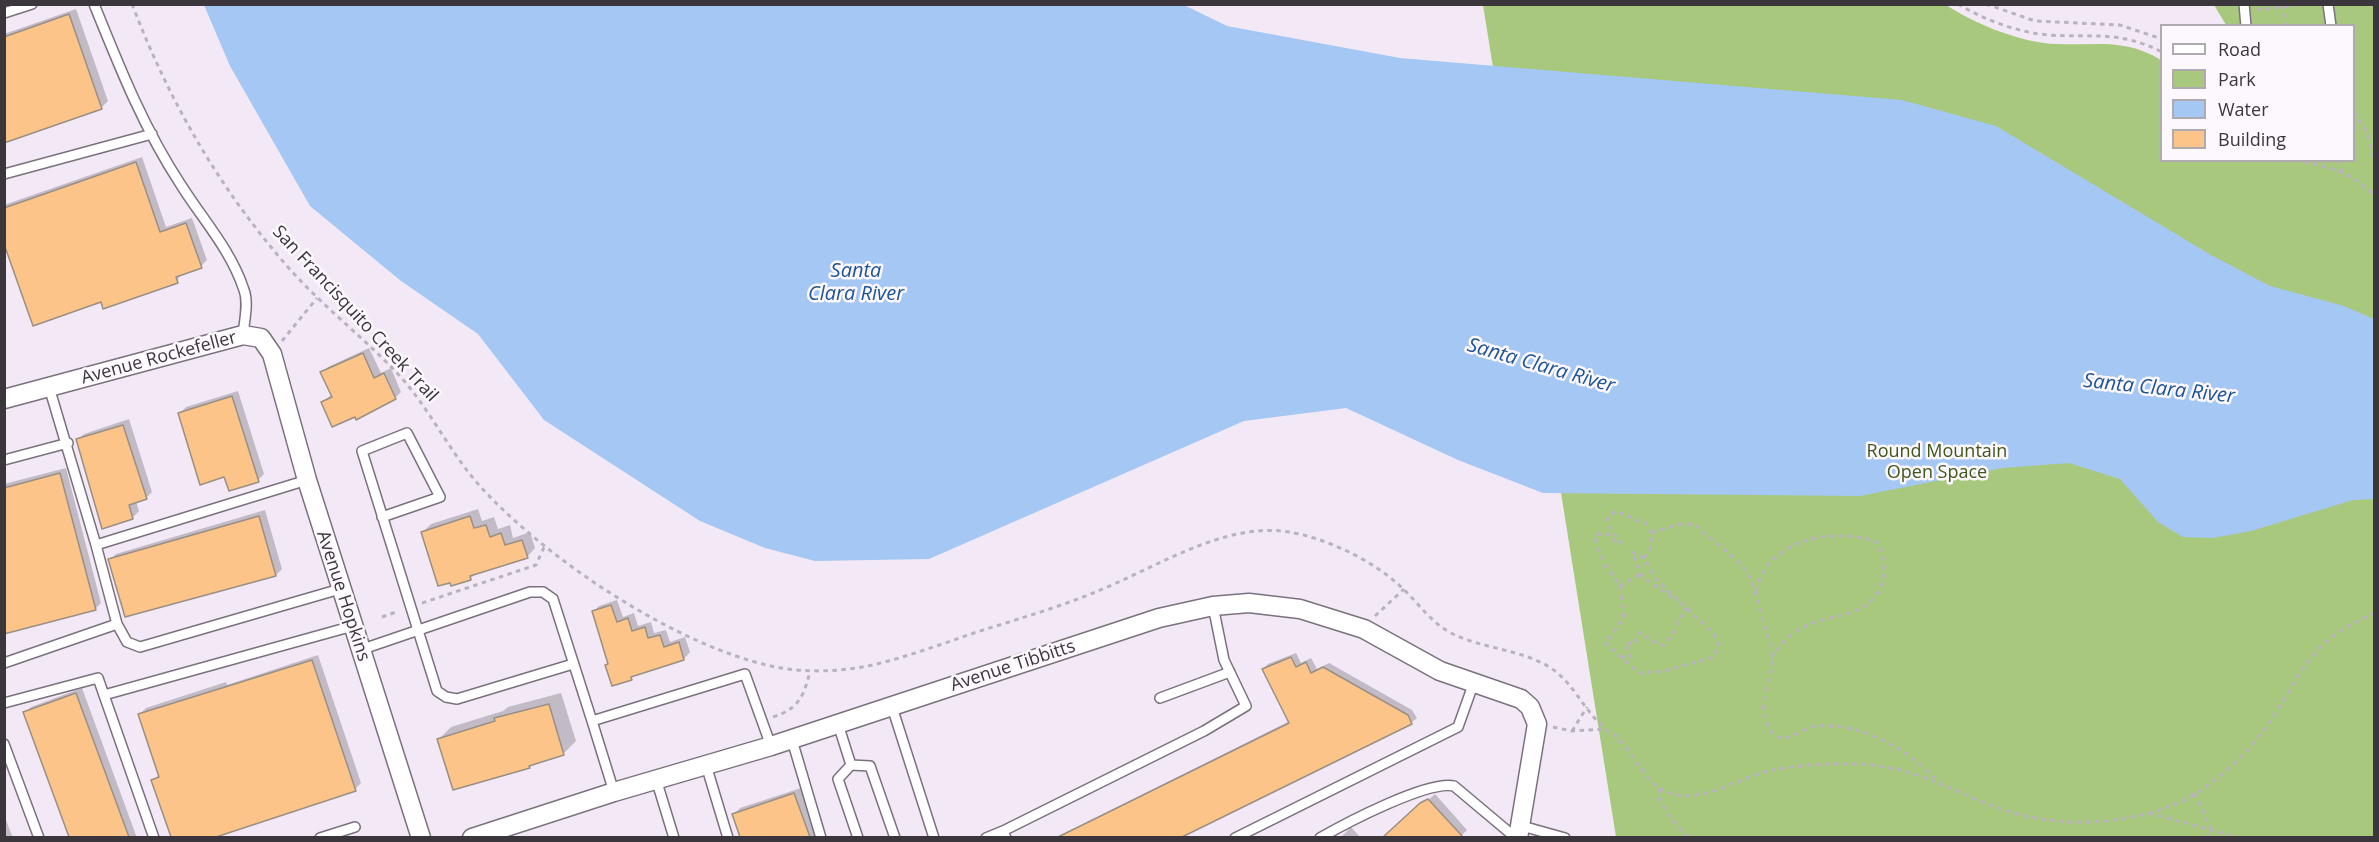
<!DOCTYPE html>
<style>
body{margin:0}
#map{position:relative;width:2379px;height:842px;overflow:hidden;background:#f3e9f6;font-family:"Open Sans",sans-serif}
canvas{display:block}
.frame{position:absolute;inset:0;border:6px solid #3a363b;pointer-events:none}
.legend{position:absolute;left:2160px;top:24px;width:195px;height:138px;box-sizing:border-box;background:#fdf8fe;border:2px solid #afaab0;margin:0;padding:8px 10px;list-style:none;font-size:18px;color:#3a363b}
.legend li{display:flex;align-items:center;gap:12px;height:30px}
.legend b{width:30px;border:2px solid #afaab0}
</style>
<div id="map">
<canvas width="2379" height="842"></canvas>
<div class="frame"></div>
<ul class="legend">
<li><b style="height:8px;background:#fff"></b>Road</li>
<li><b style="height:16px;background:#a8c97d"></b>Park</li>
<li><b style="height:16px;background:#a4c7f4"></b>Water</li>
<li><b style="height:16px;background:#fcc488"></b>Building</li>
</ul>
</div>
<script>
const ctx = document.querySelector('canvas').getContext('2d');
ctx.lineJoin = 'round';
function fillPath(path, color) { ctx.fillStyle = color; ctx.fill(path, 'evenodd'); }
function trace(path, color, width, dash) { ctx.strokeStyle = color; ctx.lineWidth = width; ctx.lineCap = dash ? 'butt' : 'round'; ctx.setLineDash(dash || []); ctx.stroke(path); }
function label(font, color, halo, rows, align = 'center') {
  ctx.font = font + ' "Open Sans",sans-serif'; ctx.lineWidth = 5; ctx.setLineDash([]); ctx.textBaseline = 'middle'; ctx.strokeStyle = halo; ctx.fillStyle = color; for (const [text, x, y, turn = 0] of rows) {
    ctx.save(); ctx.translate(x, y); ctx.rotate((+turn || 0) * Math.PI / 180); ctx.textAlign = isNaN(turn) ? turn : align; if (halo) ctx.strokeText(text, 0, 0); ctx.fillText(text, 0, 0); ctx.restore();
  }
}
const green = new Path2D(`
 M1483 5H1946C1974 23 2010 38 2044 43 2087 48 2121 35 2161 60L2162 160H2354V26L2226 25 2214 5H2374V837H1616Z`);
const water = new Path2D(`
 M204 5H1184L1227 26 1400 58 1902 100 1996 126 2211 255 2270 286 2344 306 2374 319V499L2353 500 2251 531 2213 538 2183 537 2158 522 2120 479 2069 463 2002 468 1860 496 1543 493 1458 460 1346 408 1244 421 929 559 815 561 765 548 700 521 544 420 478 334 401 281 310 206 230 66Z`);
const shadow = new Path2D(`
 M76 9 108 101 102 107 4 141V34Z
 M142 157 166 227 192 218 207 260 201 266 182 273 177 281 102 300 4 239V205Z
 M369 348 381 373 391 368 401 392 395 398 323 402 332 394 322 373 328 367Z
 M238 391 264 474 258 480 225 475 180 413 186 407Z
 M129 419 152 492 146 498 136 501 139 511 132 518 77 440 84 434Z
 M66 468 101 603 95 609 4 632V484Z
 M478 509 482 521 494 517 498 529 510 525 513 538 530 532 535 548 527 557 476 573 470 579 422 533 431 524Z
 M265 510 282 569 276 575 110 560 116 554Z
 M617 600 623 617 634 613 638 626 651 622 654 633 666 630 670 642 685 637 690 652 684 659 636 673 631 678 613 684 610 663 593 612 599 606Z
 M1296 653 1301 663 1311 658 1317 669 1329 663 1412 710 1417 718 1411 723 1178 838H1055L1290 721 1263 669 1268 664Z
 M318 655 361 783 355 789 211 838H172L153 780 160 774 140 714 146 708 226 682 227 685Z
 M82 688 137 838H70L25 713 31 707Z
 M561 693 576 741 563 754 533 763 529 767 439 739 451 727 503 711 508 707Z
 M801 788 817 838H742L734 814 740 808Z
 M1435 794 1467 830 1459 838H1386Z
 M4 815 13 838H4Z
 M1351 827 1361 838H1340Z`);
const building = new Path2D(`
 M69 14 102 109 4 143V37Z
 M136 162 160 232 186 223 202 268 176 277 178 283 103 309 101 302 33 326 4 244V208Z
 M363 353 374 378 384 373 396 399 356 420 355 417 332 427 321 402 332 397 320 372Z
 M232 396 259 482 229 491 224 477 200 485 178 413Z
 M123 425 147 499 129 505 133 519 102 529 76 439Z
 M60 473 96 610 4 634V488Z
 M259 516 276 576 125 617 108 559Z
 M470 516 474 528 486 525 490 537 501 533 505 545 522 540 528 558 470 576 471 580 451 586 450 583 438 586 421 532Z
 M611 605 617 622 628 618 632 631 645 627 648 638 660 635 664 647 679 642 684 660 631 677 632 680 612 686 605 665 608 664 592 611Z
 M1291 657 1296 667 1306 662 1311 673 1323 667 1408 715 1412 724 1182 837H1058L1289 723 1262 669Z
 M312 660 356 791 216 837H171L151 780 159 777 138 714Z
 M76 693 129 837H69L23 712Z
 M549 704 564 755 529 766 530 768 453 790 437 739 495 721 494 718Z
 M794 793 810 837H740L732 814Z
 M1428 799 1463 837H1383L1420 803Z`);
const path = new Path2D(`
 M132 4C169 101 219 188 287 266 321 305 362 336 397 373 429 407 448 450 479 485 544 558 675 645 771 666 803 673 836 672 868 666 904 658 939 645 974 633 1014 620 1054 609 1093 593 1152 570 1224 521 1289 532 1326 538 1372 560 1400 586 1418 602 1430 622 1451 633 1484 650 1526 649 1555 671 1574 686 1583 707 1600 724 1615 739 1607 726 1621 742 1637 759 1644 782 1667 792 1702 806 1739 776 1773 770 1800 765 1829 763 1856 764 1916 766 1948 790 2001 809 2053 827 2113 826 2165 808 2206 794 2247 756 2271 720 2289 693 2302 663 2327 641 2341 629 2358 621 2374 613
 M1958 4C1984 20 2020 33 2049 35 2094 38 2118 30 2162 52
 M1986 4 2035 21 2120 25 2162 39
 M2282 5 2286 26
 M2257 10 2306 4
 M2354 112 2366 131 2374 158
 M2295 160C2325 166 2352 172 2374 195
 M2338 160 2342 172
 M282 341 317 298
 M1652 533 1645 522C1632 521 1626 512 1614 512L1607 518 1611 529 1621 543 1618 544 1608 534H1598L1595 539 1604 563 1620 586 1624 618 1605 643 1639 673 1664 671 1714 657 1719 646 1714 634 1657 580 1644 558 1650 550 1652 533C1663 529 1676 524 1687 524 1696 523 1700 530 1706 535 1748 568 1751 569 1763 622 1766 632 1771 643 1772 653 1775 679 1754 703 1769 728 1781 750 1800 728 1817 726 1858 722 1907 748 1934 778
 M1644 558 1632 552 1643 578 1678 601
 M1620 586 1641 574
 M1756 591C1767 538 1834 527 1877 542 1891 568 1884 600 1855 611 1837 618 1818 619 1802 628 1789 635 1780 645 1772 657
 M422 603 536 565 545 545
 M1375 616 1404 589
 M382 617 399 611
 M1621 657H1631L1625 643 1634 644 1640 632 1654 642 1664 645 1673 634 1678 619 1687 611 1685 607
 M773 717C798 709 804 697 810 671
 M1553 727 1572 731 1606 729
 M1572 731 1587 707
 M1660 789 1658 795C1665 813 1676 825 1689 838
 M2194 793 2211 828 2207 838
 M2149 813 2240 838`);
const lane = new Path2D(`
 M94 4C119 66 144 129 181 185 203 220 231 250 244 290 249 303 244 322 243 335
 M2244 4 2246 26
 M2328 4 2331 26
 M4 13 32 4
 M4 174 152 134
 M49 387 96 545
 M4 460 68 443
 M307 480 96 545 117 624 127 642 140 647 340 589
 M382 517 440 497 407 433 362 451 437 691 446 697 457 699 573 664
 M360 650 530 592H543L553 599 592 721
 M4 663 117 624
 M104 695 353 626
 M1160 698 1230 672
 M4 703 98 678 154 838
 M892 707 934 838
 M838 724 851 765
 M792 740 821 838
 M4 744 39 838
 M706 765 728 838
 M656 779 674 838
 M614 792 592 721 745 674 771 746
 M1522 826 1565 838
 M320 838 355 827
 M858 838 838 779 851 765 870 766 895 838
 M986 838 1003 831
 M1006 838 1003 831 1204 731 1246 706 1224 660 1213 606
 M1235 838 1458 727 1473 685
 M1320 838C1346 823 1428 780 1454 786L1516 838`);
const street = new Path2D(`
 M4 399 243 335 261 338 272 354 307 480 421 838
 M472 838 614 792 771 746 1159 618 1213 606 1249 603 1300 609 1364 629 1440 671 1521 699 1530 707 1537 724 1518 838`);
const streetNames = [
 ["San Francisquito Creek Trail",355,314,47],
 ["Avenue Rockefeller",159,358,-15],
 ["Avenue Hopkins",343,596,72],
 ["Avenue Tibbitts",1013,666,-18]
];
const parkNames = [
 ["Round Mountain",1937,452],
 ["Open Space",1937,473]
];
const waterNames = [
 ["Santa",856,271],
 ["Clara River",856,294],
 ["Santa Clara River",1541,366,16],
 ["Santa Clara River",2159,389,6]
];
fillPath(green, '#a8c97d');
fillPath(water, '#a4c7f4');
fillPath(shadow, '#0003');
fillPath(building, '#fcc488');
trace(building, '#9a8f84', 1.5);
trace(lane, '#7b717d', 12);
trace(street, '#7b717d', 21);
trace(path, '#bab2bc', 3, [4.5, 4.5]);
trace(lane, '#fff', 9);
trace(street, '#fff', 18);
label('18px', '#3a363b', '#fdf8fe', streetNames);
label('18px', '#405719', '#fdf8fe', parkNames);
label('italic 20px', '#1c5497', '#fdf8fe', waterNames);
</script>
